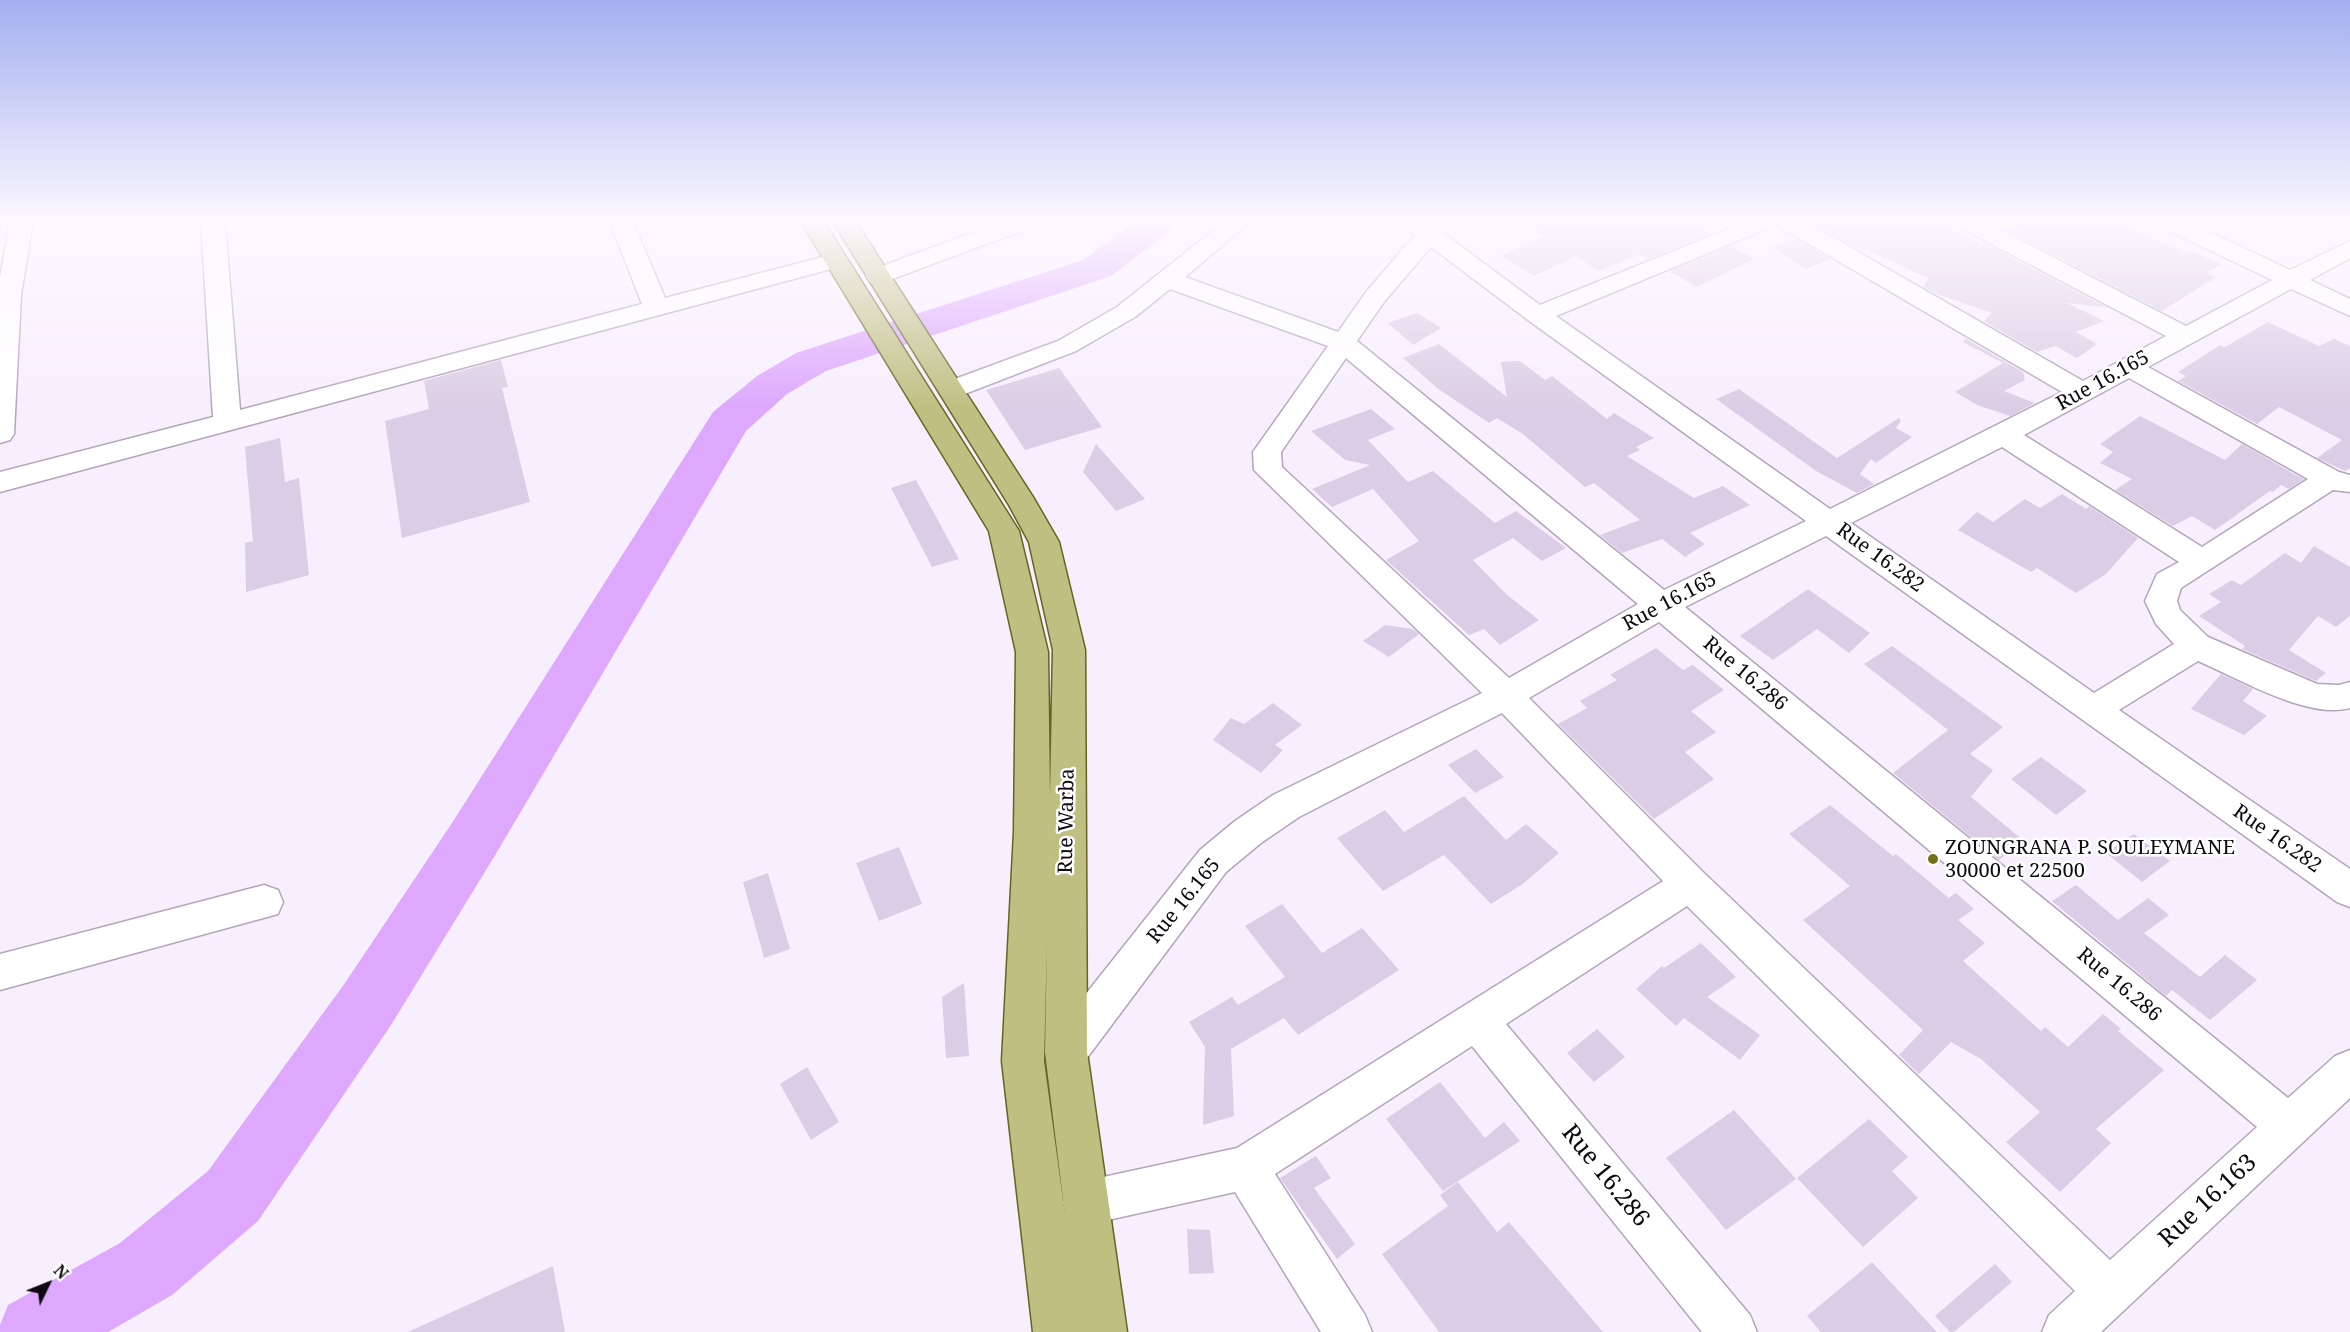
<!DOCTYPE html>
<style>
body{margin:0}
#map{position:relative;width:2350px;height:1332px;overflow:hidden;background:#f8effe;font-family:"Noto Serif",serif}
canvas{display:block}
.north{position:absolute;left:18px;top:1254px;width:60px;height:60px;-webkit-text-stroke:4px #fff;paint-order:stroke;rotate:47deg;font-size:16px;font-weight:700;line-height:24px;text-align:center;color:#0e0911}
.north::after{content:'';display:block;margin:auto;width:21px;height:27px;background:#0e0911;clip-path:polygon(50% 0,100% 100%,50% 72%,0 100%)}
</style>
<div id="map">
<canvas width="2350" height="1332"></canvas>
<div class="north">N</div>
</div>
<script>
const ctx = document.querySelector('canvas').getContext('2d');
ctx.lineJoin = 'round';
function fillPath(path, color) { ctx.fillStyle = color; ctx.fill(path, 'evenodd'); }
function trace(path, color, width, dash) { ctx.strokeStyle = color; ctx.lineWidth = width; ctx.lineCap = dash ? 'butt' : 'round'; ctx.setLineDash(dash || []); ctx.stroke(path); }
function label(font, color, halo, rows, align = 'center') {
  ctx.font = font + ' "Noto Serif",serif'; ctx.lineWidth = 5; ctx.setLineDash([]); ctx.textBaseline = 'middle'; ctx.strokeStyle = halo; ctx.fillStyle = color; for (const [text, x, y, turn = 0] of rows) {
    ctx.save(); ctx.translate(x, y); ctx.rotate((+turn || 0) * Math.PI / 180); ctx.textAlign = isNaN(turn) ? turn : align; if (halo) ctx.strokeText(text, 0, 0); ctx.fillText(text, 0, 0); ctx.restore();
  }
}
const river = new Path2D(`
 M1134 222H1176L1171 230 1111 276 826 371 787 394 746 431 494 857 391 1025 258 1221 172 1295 108 1332H0V1325L8 1305 120 1243 208 1171 345 983 452 823 713 412 757 376 796 353 1083 260Z`);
const building = new Path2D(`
 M1525 222H1691L1711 234 1648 259 1639 254 1599 271 1576 256 1534 276 1501 256 1545 236Z
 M1829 222H1938L1981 244 1984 243 2106 307 2067 303 2104 321 2076 332 2097 344 2077 358 2055 346 2037 352 1984 321 1992 313 1937 294 1923 287 1928 278 1865 249 1861 251 1819 227Z
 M2023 222H2116L2187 253 2191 251 2221 264 2206 273 2216 277 2162 311 2007 231Z
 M1795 238 1830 259 1806 269 1773 248Z
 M1731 246 1754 259 1697 287 1669 271Z
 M1417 313 1441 328 1413 345 1388 323Z
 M2268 322 2319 346 2334 339 2350 346V468L2345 471 2317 458 2342 440 2279 407 2257 424 2178 381 2186 376 2178 372 2220 345 2225 347Z
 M1966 339 2023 372 2025 380 2004 391 2035 403 2010 416 1977 405 1955 392 2003 363 1963 342Z
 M1439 344 1507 397 1501 362 1520 361 1545 380 1552 376 1607 419 1614 413 1654 438 1636 447 1640 450 1627 456 1694 498 1723 486 1750 505 1690 533 1705 544 1685 557 1662 539 1622 553 1600 535 1640 520 1594 483 1585 487 1523 434 1497 418 1489 423 1437 388 1403 358Z
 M501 360 508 387 502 388 530 502 402 538 385 421 429 409 424 381Z
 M1059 368 1102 427 1025 450 986 390Z
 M1739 389 1837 458 1899 418 1901 421 1896 428 1912 437 1876 463 1871 459 1860 474 1874 484 1857 493 1816 471 1716 399Z
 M1371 409 1395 429 1368 440 1408 482 1433 471 1495 523 1516 511 1566 548 1542 561 1513 538 1473 560 1506 594 1539 620 1500 645 1484 629 1469 635 1386 560 1419 541 1373 489 1332 507 1312 489 1370 465 1345 460 1311 431Z
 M2140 416 2225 460 2242 444 2294 474 2290 477 2294 474 2304 479 2289 489 2281 485 2273 492 2270 491 2215 530 2192 516 2173 526 2115 490 2132 479 2100 463 2113 452 2100 444Z
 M280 438 285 482 299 478 309 575 246 592 245 543 253 541 245 447Z
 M1096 444 1145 499 1116 511 1083 472Z
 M916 480 959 559 932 567 891 488Z
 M2062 494 2086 509 2089 506 2138 538 2106 574 2076 593 2037 568 2031 572 1958 530 1977 512 1993 522 2025 499 2040 508Z
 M2314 546 2350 567V616L2336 627 2318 616 2289 650 2326 673 2316 681 2242 649 2245 646 2199 616 2221 602 2209 594 2232 580 2241 585 2285 553 2301 563Z
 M1808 589 1870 633 1849 653 1817 629 1773 660 1740 636Z
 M1385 625 1413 629 1419 634 1389 657 1363 641Z
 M1892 646 2003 727 1970 754 1993 770 1971 797 2024 841 1999 860 1893 773 1948 730 1864 664Z
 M1656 648 1683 670 1693 665 1724 690 1691 711 1716 732 1685 752 1714 779 1654 819 1558 724 1587 708 1580 701 1617 680 1610 675Z
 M2221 674 2253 689 2243 701 2267 716 2244 735 2191 709Z
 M1273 703 1302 725 1275 745 1283 750 1261 773 1213 740 1231 718 1244 724Z
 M1476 749 1504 777 1475 793 1448 765Z
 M2041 757 2087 791 2056 815 2011 779Z
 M1464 796 1506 840 1526 824 1559 853 1524 883 1491 904 1444 855 1383 891 1337 838 1385 810 1404 832Z
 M1830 805 1893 856 1896 854 1949 898 1956 893 1974 909 1958 920 1985 943 1963 961 2041 1031 2045 1027 2068 1047 2103 1014 2121 1029 2118 1031 2164 1070 2096 1129 2111 1143 2060 1192 2006 1142 2040 1112 1981 1059 1951 1042 1919 1074 1899 1055 1923 1030 1803 920 1850 886 1789 834Z
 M2134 834 2170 861 2142 882 2106 853Z
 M899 847 922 904 879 921 856 863Z
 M768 873 790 949 764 958 743 882Z
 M2076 885 2118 920 2148 898 2169 915 2144 933 2200 977 2225 955 2257 980 2210 1020 2172 990 2166 996 2052 901Z
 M1282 904 1322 953 1362 928 1399 970 1298 1035 1284 1018 1231 1049 1234 1116 1203 1125 1205 1047 1189 1022 1232 997 1238 1005 1285 977 1245 926Z
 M1701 943 1736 977 1707 997 1760 1035 1740 1060 1684 1018 1676 1026 1636 989 1662 966 1664 968Z
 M964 983 969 1056 946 1058 942 997Z
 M1597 1029 1625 1057 1594 1082 1567 1053Z
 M807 1067 839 1122 811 1140 780 1084Z
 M1440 1082 1485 1138 1504 1122 1520 1141 1443 1191 1386 1119Z
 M1734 1110 1796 1179 1726 1230 1666 1158Z
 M1869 1119 1908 1157 1892 1171 1918 1198 1863 1247 1797 1178Z
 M1316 1156 1331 1178 1314 1188 1355 1244 1337 1259 1280 1178Z
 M1458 1182 1497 1232 1509 1222 1603 1332H1439L1382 1254 1448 1206 1440 1195Z
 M1187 1229 1210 1230 1214 1273 1189 1274Z
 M1872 1262 1937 1332H1821L1807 1316Z
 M1995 1264 2012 1282 1954 1332H1950L1935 1316Z
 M553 1266 565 1332H408Z`);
const minor = new Path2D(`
 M10 222H33L21 295 14 434 10 440 0 443V277Z
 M201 222H225L240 410 642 304 610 222H633L665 298 834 254 842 256 846 261 842 266 0 492V472L213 417Z
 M1001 222H1035L1032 227 887 281 878 283 869 281 866 276 869 271Z
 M1224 222H1250L1185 277 1338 332 1366 292 1415 235 1402 222H1428L1540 305 1746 222H1806L2083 381 2166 336 1959 227 1956 222H1985L2186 326 2272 280 2161 227 2158 222H2189L2290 270 2350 241V258L2310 280 2350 299V316L2291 289 2148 367 2339 472 2350 475V492L2333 490 2181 588 2177 601 2180 610 2208 637 2317 684 2339 685 2350 682V708C2308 720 2238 678 2198 661L2119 710 2350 869V907L2337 902 1826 536 1685 607 2288 1098 2335 1056 2350 1050V1098L2101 1332H2042L2049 1315 2075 1291 1687 906 1506 1024 1750 1315 1757 1332H1702L1472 1046 1275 1174 1365 1315 1372 1332H1321L1235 1192 1085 1225 1069 1219 1063 1203 1069 1187 1085 1181 1237 1148 1663 881 1502 713 1299 817 1261 843 1226 872 1081 1066 1066 1072 1051 1066 1045 1052 1051 1038 1200 850 1235 821 1273 795 1482 693 1254 470 1253 452 1328 346 1170 289 1135 317 1076 351 962 395 953 397 944 395 940 389 944 383 1058 341 1117 307ZM1778 224 1780 227 2062 392 1830 509 1556 316ZM1431 247 1528 320 1806 521 1664 590 1357 341 1384 302ZM1346 358 1638 604 1509 678 1282 467 1281 452ZM2129 378 2308 479 2202 547 2024 435ZM2002 447 2179 562 2157 574 2145 601 2156 624 2174 644 2094 693 1851 523ZM1659 622 2257 1127 2110 1260 1703 872 1529 698Z
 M264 885 278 890 283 902 278 914 0 990V954Z`);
const major = new Path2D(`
 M801 222H824L1019 531 1048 652 1050 797 1053 650 1029 542 1009 505 833 222H856L1033 497 1059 542 1085 650 1087 1052 1127 1332H1033L1002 1061 1014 832 1016 652 989 531ZM1047 942 1045 1052 1065 1215 1044 1061Z`);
const markers = [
 [1933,859,6,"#717116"]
];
const streetNames = [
 ["Rue 16.165",2103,381,-29],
 ["Rue 16.282",1880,558,36],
 ["Rue 16.165",1670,602,-28],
 ["Rue 16.286",1745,674,40],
 ["Rue Warba",1067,821,-89],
 ["Rue 16.282",2277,839,35],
 ["Rue 16.165",1184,901,-51],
 ["Rue 16.286",2119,985,40]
];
const poiNames = [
 ["ZOUNGRANA P. SOULEYMANE",1945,848],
 ["30000 et 22500",1945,871]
];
const nearStreetnames = [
 ["Rue 16.286",1605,1176,51],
 ["Rue 16.163",2208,1201,-43]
];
fillPath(river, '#dda8fd');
fillPath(building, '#dbcde5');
trace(minor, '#b3a5bc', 3);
trace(major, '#656423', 3);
fillPath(minor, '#fff');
fillPath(major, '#bfbf81');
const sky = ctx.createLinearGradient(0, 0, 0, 409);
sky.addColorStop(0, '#a3aff0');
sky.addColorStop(0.54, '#fcf8ff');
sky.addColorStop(1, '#fcf8ff00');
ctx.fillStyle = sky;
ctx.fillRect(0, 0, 2350, 409);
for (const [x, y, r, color] of markers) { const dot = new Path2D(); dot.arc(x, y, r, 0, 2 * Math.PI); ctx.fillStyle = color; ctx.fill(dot); trace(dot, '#fff', 2); }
label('20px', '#0e0911', '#fff', streetNames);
label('20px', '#0e0911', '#fff', poiNames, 'left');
label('24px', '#0e0911', '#fff', nearStreetnames);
</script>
